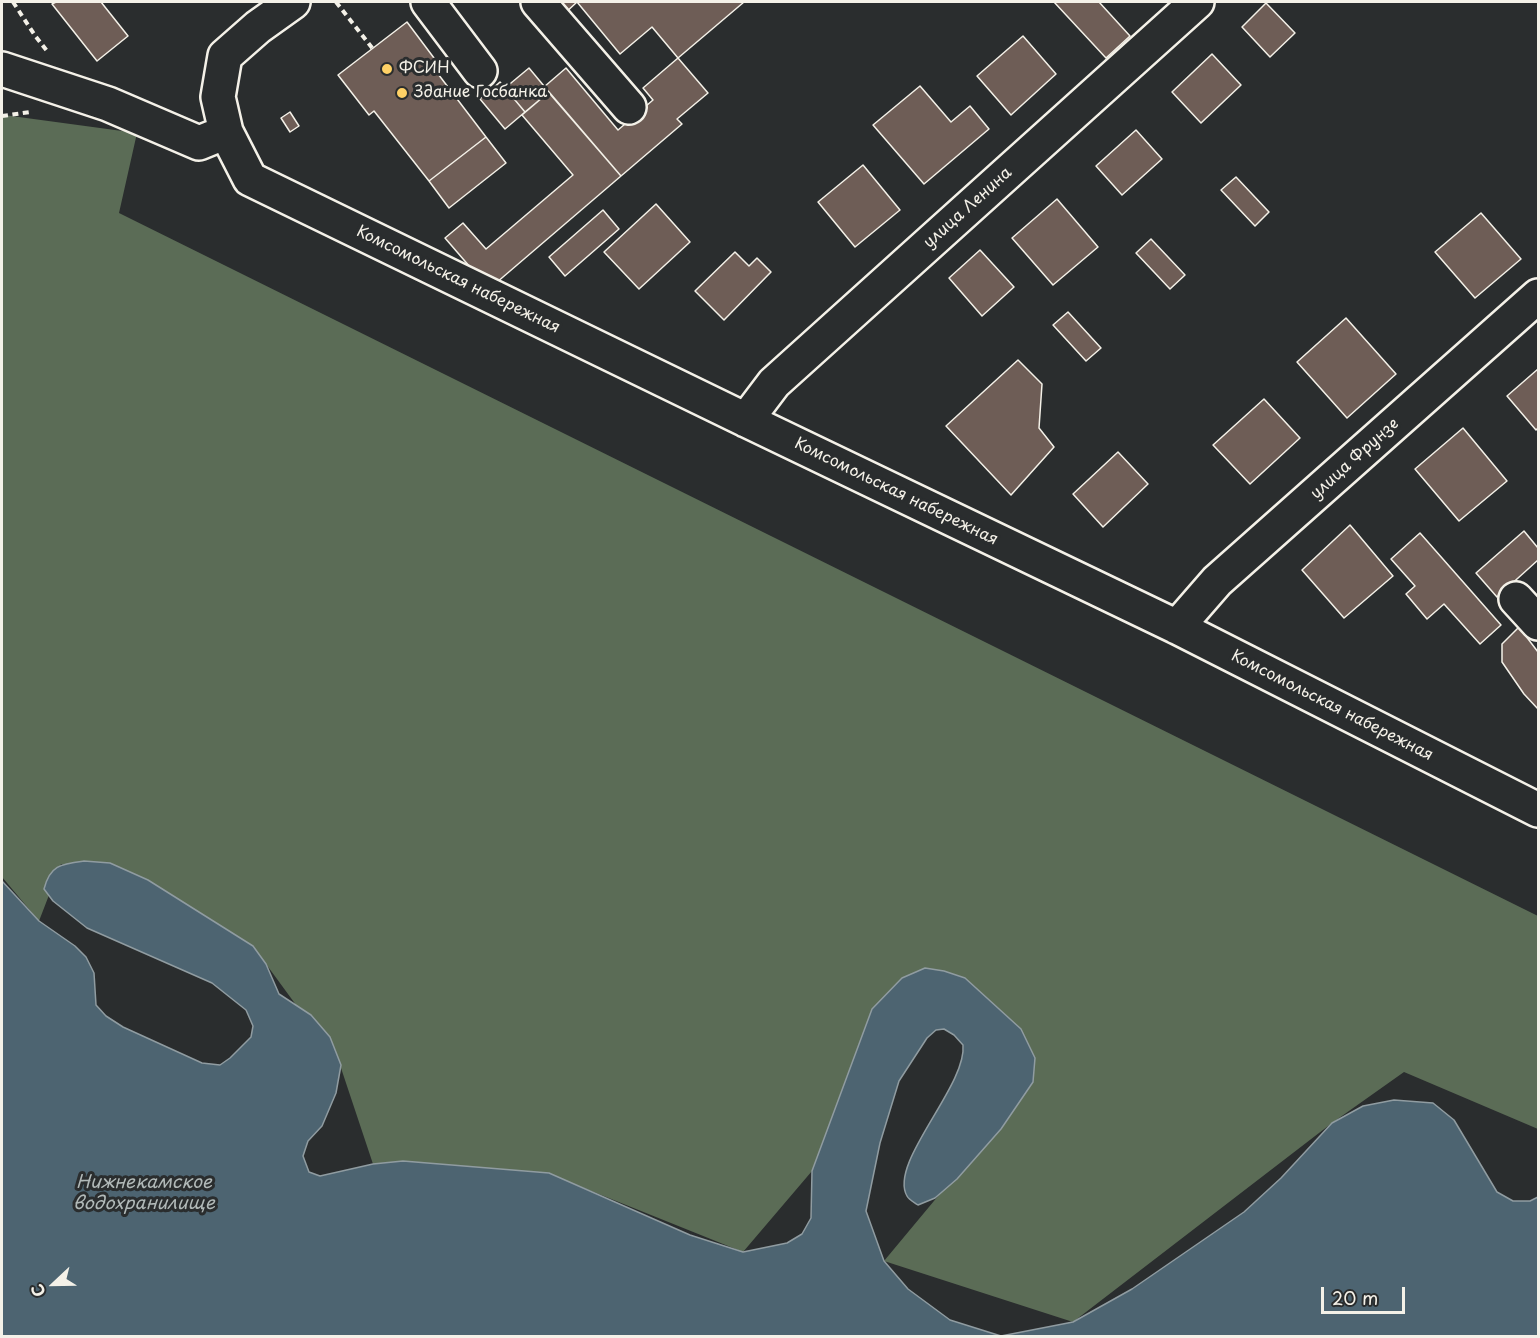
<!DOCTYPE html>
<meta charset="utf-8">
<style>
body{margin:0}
#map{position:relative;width:1540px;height:1338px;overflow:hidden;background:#2a2d2e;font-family:"Playpen Sans",sans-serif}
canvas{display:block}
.frame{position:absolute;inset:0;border:3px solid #f4f1e8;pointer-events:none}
.north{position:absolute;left:24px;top:1254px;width:60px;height:60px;-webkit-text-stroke:4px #2a2d2e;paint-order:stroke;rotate:248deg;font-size:16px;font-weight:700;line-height:24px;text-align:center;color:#f4f1e8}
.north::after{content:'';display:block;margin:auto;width:21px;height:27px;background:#f4f1e8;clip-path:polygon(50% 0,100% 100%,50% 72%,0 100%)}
.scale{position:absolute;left:1321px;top:1287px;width:84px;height:27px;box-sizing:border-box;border:3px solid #f4f1e8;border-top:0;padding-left:8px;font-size:18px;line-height:21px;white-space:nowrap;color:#f4f1e8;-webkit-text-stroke:4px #2a2d2e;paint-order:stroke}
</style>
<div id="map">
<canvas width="1540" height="1338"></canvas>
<div class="frame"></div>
<div class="north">С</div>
<div class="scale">20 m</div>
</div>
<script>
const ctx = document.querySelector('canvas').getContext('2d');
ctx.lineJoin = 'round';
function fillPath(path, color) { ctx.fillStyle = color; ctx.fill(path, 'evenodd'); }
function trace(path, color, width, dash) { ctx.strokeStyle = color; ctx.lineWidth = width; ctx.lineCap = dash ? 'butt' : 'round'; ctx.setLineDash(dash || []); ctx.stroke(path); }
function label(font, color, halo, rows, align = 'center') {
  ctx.font = font + ' "Playpen Sans",sans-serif'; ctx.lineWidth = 6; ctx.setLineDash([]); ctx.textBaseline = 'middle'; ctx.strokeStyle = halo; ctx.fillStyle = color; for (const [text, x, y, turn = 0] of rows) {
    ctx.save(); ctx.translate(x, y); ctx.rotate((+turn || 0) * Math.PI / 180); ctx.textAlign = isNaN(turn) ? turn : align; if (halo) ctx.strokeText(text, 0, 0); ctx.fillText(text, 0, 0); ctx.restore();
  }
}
const green = new Path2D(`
 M4 115 137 133 119 213 1538 916V1129L1404 1072 1332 1123 1073 1322 884 1261 1033 1082 902 978 812 1171 743 1252 549 1174 373 1164 340 1065 266 964 61 864 39 921 2 877V117Z`);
const water = new Path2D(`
 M84 861 110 863 148 880 253 946 266 964 279 994 311 1015 330 1037 341 1065 336 1093 322 1126 308 1141 303 1156 309 1172 320 1176 373 1164 403 1161 549 1173 690 1235 743 1252 787 1243 802 1234 811 1218 812 1171 872 1009 902 978 925 968 944 971 965 978 1021 1029 1035 1058 1033 1082 1001 1129 957 1179 935 1198 918 1205C914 1202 909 1200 907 1196 888 1163 967 1086 963 1045L954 1035 944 1029 936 1030 927 1038 899 1081 880 1143 866 1211 884 1261 908 1289 950 1320 1001 1336 1073 1322 1132 1289 1244 1212 1281 1178 1332 1123 1363 1106 1394 1100 1433 1103 1454 1120 1497 1192 1513 1201H1530L1538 1197V1336H2V881L39 921 75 946 86 957 94 973 96 1005 106 1016 123 1027 202 1063 220 1065 230 1058 251 1037 253 1026 246 1010 212 983 87 928 53 901 44 889C50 865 61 864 84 861Z`);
const building = new Path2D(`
 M56 2H101L128 36 97 61 52 4Z
 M551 2H744L678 58 652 27 620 54 577 2 563 15Z
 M1054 2H1099L1130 36 1106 58Z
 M1266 3 1295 33 1270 57 1242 27Z
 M407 22 437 62 432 66 486 137 429 181 374 111 369 115 338 75Z
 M1023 36 1056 74 1011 115 977 76Z
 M1212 54 1241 85 1201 123 1172 92Z
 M678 58 708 93 677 119 682 124 621 176 544 87 566 68 618 130 653 100 643 88Z
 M529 68 549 92 525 112 505 88Z
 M481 78 491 90 500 82 525 112 505 129 480 99 483 96 473 85Z
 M920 86 951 122 970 106 989 129 924 184 873 125Z
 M549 92 621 176 489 289 445 238 463 223 486 249 573 175 522 115Z
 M290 112 299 126 290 132 281 118Z
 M1136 130 1162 159 1122 195 1096 166Z
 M486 137 506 163 449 208 429 181Z
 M863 165 900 210 855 247 818 202Z
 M1236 177 1269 212 1255 226 1221 190Z
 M1057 199 1098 247 1053 285 1012 238Z
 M656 204 690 242 639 289 604 252Z
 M603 210 619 229 565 276 549 257Z
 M1481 213 1521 259 1475 298 1435 252Z
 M1151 239 1185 275 1170 289 1136 253Z
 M980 250 1014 287 982 316 949 278Z
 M735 252 749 266 757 258 771 272 724 320 695 291Z
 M1068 312 1101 348 1086 361 1053 325Z
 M1346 318 1396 374 1347 418 1297 362Z
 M1018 360 1042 384 1039 428 1054 447 1011 495 946 426Z
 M1538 369V428L1536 430 1507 396Z
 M1264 399 1300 438 1250 484 1213 445Z
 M1463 428 1507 481 1459 521 1415 469Z
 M1118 452 1148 484 1103 527 1073 494Z
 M1350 525 1393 576 1344 618 1302 570Z
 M1524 531 1538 548V560L1497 597 1476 573Z
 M1420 533 1501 625 1480 644 1444 604 1427 619 1406 594 1415 586 1391 559Z
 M1519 627 1538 652V709L1524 694 1502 662V644Z`);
const path = new Path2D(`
 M13 2 36 37 47 51
 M336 2 373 49
 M2 116 30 112`);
const minor = new Path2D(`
 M293 2 258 27 225 56 218 97 226 132 250 179 746 420 1177 627 1538 810
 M428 2 480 71
 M538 2 629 107
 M2 69 108 104 199 143 226 132
 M746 420 774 383 1197 2
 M1516 599 1538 623
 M1177 627 1217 581 1538 296`);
const markers = [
 [387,69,6,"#ffd166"],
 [402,93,6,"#ffd166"]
];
const poiNames = [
 ["ФСИН",399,69],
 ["Здание Госбанка",414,93]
];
const streetNames = [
 ["улица Ленина",968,208,-42],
 ["Комсомольская набережная",458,280,26],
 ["улица Фрунзе",1355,459,-42],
 ["Комсомольская набережная",896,492,26],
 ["Комсомольская набережная",1332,706,27]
];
const waterNames = [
 ["Нижнекамское",144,1183],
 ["водохранилище",144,1204]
];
fillPath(green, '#5b6c56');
fillPath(water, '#4d6471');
trace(water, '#909ca1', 1.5);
fillPath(building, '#6e5d56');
trace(building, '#f4f1e8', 1.5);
trace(minor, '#f4f1e8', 38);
trace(path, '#f4f1e8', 4, [6, 4.5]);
trace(minor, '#2a2d2e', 33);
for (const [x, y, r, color] of markers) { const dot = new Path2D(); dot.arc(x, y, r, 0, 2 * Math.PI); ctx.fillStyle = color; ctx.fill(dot); trace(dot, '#2a2d2e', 2); }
label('16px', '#f4f1e8', '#2a2d2e', poiNames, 'left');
label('16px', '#f4f1e8', '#2a2d2e', streetNames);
label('italic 18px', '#b1b9b8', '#2a2d2e', waterNames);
</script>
